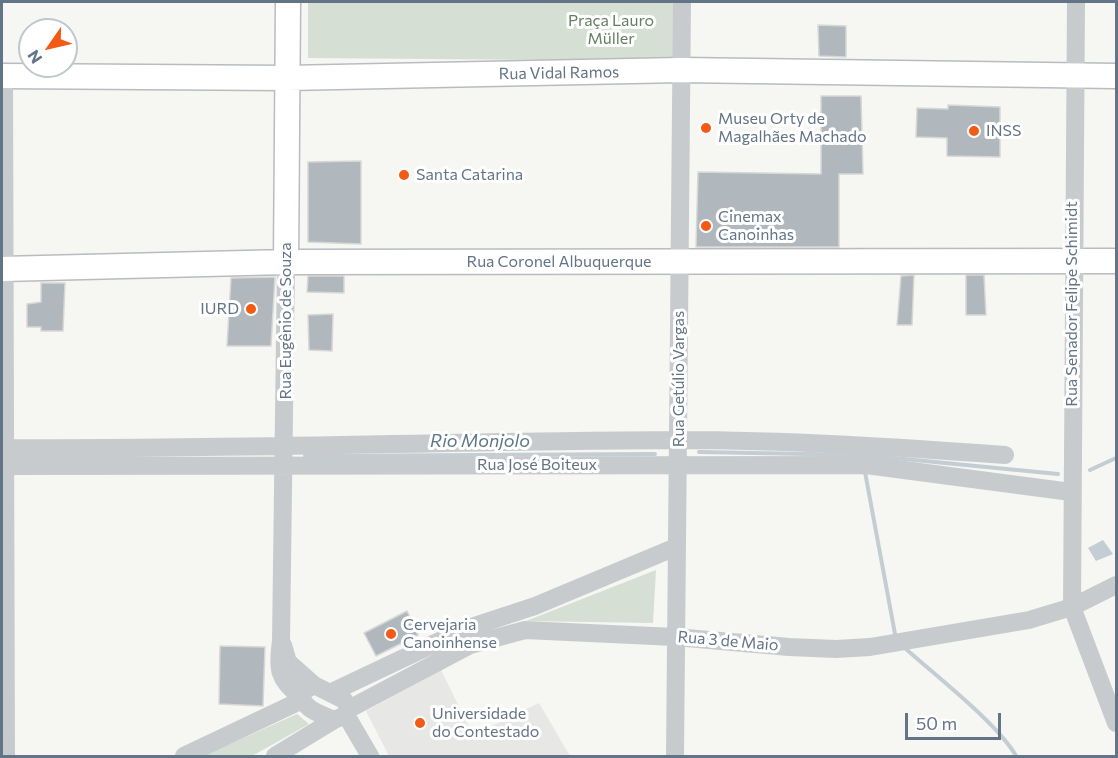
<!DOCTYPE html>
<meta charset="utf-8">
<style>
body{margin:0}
#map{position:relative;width:1118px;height:758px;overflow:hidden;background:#f6f6f2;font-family:Commissioner,sans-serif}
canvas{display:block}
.frame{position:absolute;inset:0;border:3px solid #627486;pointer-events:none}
.north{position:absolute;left:18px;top:18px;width:60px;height:60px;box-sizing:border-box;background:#fff;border:2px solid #c0c7cf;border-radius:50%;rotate:236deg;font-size:16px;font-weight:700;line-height:24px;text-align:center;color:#627486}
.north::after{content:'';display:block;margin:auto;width:21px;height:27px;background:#f35a15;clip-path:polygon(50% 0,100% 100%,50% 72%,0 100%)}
.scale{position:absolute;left:905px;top:713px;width:96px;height:27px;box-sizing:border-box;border:3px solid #627486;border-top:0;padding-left:8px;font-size:18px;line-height:21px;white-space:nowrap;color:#627486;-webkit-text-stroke:4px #fff;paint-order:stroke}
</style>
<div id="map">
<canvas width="1118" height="758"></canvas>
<div class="frame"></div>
<div class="north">N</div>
<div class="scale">50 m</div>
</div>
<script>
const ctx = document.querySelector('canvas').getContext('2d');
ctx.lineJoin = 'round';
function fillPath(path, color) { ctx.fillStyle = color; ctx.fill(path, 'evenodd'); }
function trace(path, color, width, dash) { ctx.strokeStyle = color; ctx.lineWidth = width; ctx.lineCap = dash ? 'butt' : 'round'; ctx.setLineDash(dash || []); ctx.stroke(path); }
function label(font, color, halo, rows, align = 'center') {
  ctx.font = font + ' Commissioner,sans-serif'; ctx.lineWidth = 6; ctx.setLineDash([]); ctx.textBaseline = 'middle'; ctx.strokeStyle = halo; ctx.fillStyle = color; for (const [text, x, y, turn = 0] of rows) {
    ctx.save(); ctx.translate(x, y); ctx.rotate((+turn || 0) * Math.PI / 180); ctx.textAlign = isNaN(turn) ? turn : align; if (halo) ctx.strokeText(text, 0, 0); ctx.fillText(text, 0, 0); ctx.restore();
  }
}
const built = new Path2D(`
 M441 670 473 735 539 703 570 756H389L366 711Z`);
const green = new Path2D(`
 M308 2H673V61L308 58Z
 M656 570 653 623 526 621Z
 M297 714 309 724 252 756H203Z`);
const water = new Path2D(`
 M1103 540 1113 554 1096 561 1088 548Z`);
const stream = new Path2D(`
 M699 452 863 455 1058 474
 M305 456 655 454
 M1090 470 1116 458
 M865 472 895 634
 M906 649C936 676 998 724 1016 756`);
const building = new Path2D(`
 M818 25 846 26V57L819 56Z
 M821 96H861L863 174H839V247H696L698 172 821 174Z
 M948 105 1000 107V157L947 156V138L916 137 917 108 948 109Z
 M361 161V244L308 242V162Z
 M914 275 912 325H897L901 276Z
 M966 275H984L986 315H966Z
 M308 276H344V293L307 292Z
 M275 277 271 346H227L231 278Z
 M41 283H65L63 331H41V327H27V304L41 302Z
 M333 314 332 351 309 350 308 315Z
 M407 611 418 635 376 656 364 633Z
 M220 646 265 647 263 706 219 704Z`);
const minor = new Path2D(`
 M1076 2 1072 607 1116 723
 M4 76 6 756
 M286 262 281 641C277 669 278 680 301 697
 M2 448C227 450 452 441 678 440 787 440 896 447 1005 455
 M2 466 866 465 1071 492
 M283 645 288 662 314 685
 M314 685 344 700 349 709 346 715 334 720C321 714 300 709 302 692Z
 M330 693 465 629 535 606 676 547
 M349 709 470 645 525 630 675 637 789 647 836 649 870 647 1029 620 1072 607 1116 585
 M346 715 370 756
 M184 756 302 700
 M275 756 334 720
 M675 756 682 2`);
const major = new Path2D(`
 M2 76 287 78 681 70 1116 76
 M286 262 288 2
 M2 269 286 262 1116 261`);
const markers = [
 [706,128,6,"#f35a15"],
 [974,131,6,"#f35a15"],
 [404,175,6,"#f35a15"],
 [706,226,6,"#f35a15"],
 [251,309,6,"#f35a15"],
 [391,634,6,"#f35a15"],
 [420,723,6,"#f35a15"]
];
const parkNames = [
 ["Praça Lauro",611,21],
 ["Müller",611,39]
];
const streetNames = [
 ["Rua Vidal Ramos",559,73,-1],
 ["Rua Coronel Albuquerque",559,262],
 ["Rua Senador Felipe Schimidt",1072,304,-90],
 ["Rua Eugênio de Souza",286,321,-90],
 ["Rua Getúlio Vargas",679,379,-90],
 ["Rua José Boiteux",537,465],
 ["Rua 3 de Maio",728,641,5]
];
const poiNames = [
 ["Museu Orty de",718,119],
 ["Magalhães Machado",718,137],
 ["INSS",986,131],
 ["Santa Catarina",416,175],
 ["Cinemax",718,217],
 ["Canoinhas",718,235],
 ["IURD",239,309,"right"],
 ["Cervejaria",403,625],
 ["Canoinhense",403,643],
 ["Universidade",432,714],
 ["do Contestado",432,732]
];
const waterNames = [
 ["Rio Monjolo",480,441]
];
fillPath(built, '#e7e8e6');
fillPath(green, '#d6dfd3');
fillPath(water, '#c3cdd3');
trace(stream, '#c3cdd3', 4);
fillPath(building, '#b1b8bd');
trace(building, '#d7d8d5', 1.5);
trace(major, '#b8bcc0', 27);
trace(minor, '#c8cbce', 18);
trace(major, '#fff', 24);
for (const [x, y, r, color] of markers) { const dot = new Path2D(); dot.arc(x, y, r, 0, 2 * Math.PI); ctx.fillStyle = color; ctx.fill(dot); trace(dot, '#fff', 2); }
label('16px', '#657d62', '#fff', parkNames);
label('16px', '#627486', '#fff', streetNames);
label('16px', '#627486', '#fff', poiNames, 'left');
label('italic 18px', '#5e7683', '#fff', waterNames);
</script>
